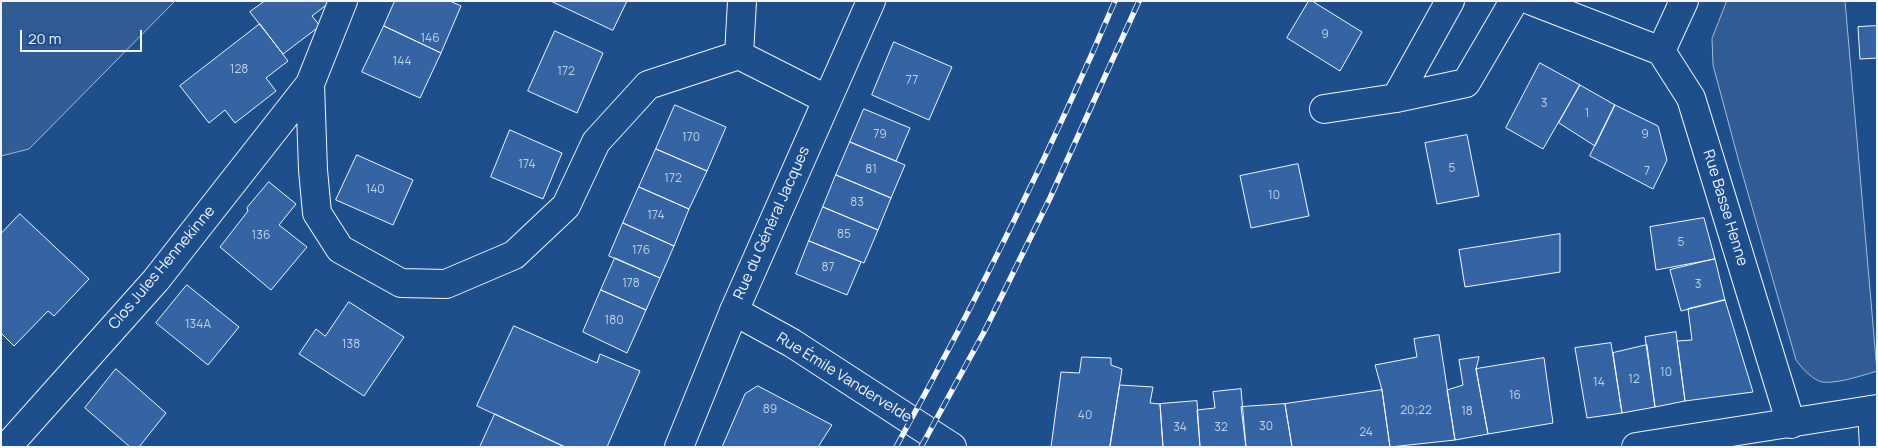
<!DOCTYPE html>
<meta charset="utf-8">
<style>
body{margin:0}
#map{position:relative;width:1878px;height:448px;overflow:hidden;background:#1f4e8c;font-family:Manrope,sans-serif}
canvas{display:block}
.frame{position:absolute;inset:0;border:2px solid #f2f6ff;pointer-events:none}
.scale{position:absolute;left:20px;top:30px;width:122px;height:22px;box-sizing:border-box;border:2px solid #f2f6ff;border-top:0;padding-left:6px;font-size:15px;line-height:18px;white-space:nowrap;color:#f2f6ff;-webkit-text-stroke:4px #1f4e8c;paint-order:stroke}
</style>
<div id="map">
<canvas width="1878" height="448"></canvas>
<div class="frame"></div>
<div class="scale">20 m</div>
</div>
<script>
const ctx = document.querySelector('canvas').getContext('2d');
ctx.lineJoin = 'round';
function fillPath(path, color) { ctx.fillStyle = color; ctx.fill(path, 'evenodd'); }
function trace(path, color, width, dash) { ctx.strokeStyle = color; ctx.lineWidth = width; ctx.lineCap = dash ? 'butt' : 'round'; ctx.setLineDash(dash || []); ctx.stroke(path); }
function label(font, color, halo, rows, align = 'center') {
  ctx.font = font + ' Manrope,sans-serif'; ctx.lineWidth = 4; ctx.setLineDash([]); ctx.textBaseline = 'middle'; ctx.strokeStyle = halo; ctx.fillStyle = color; for (const [text, x, y, turn = 0] of rows) {
    ctx.save(); ctx.translate(x, y); ctx.rotate((+turn || 0) * Math.PI / 180); ctx.textAlign = isNaN(turn) ? turn : align; if (halo) ctx.strokeText(text, 0, 0); ctx.fillText(text, 0, 0); ctx.restore();
  }
}
const green = new Path2D(`
 M1 1H175L29 149 1 156Z
 M1727 1H1845L1877 371C1864 375 1831 386 1819 381 1810 377 1802 368 1796 360L1739 162 1713 65 1712 39Z`);
const building = new Path2D(`
 M265 1H328L329 3 312 16 320 26 283 54 250 12Z
 M395 1H450L461 6 441 53 384 26Z
 M551 1H627L613 30Z
 M1309 1H1312L1362 32 1340 71 1287 38Z
 M260 24 288 61 266 78 276 91 235 123 225 110 209 123 180 86Z
 M384 26 441 53 420 98 362 72Z
 M1877 26V58L1860 59 1858 27Z
 M555 31 603 53 577 113 528 91Z
 M894 42 952 67 929 120 872 95Z
 M1540 63 1580 85 1543 149 1506 128Z
 M1580 85 1615 105 1595 146 1559 123Z
 M675 105 726 127 707 171 656 149Z
 M1615 105 1658 126 1667 160 1653 189 1590 156Z
 M864 109 910 128 896 161 850 142Z
 M510 130 562 153 543 199 491 177Z
 M1467 135 1479 196 1437 204 1425 143Z
 M850 142 905 165 891 198 836 175Z
 M656 149 707 171 689 209 639 187Z
 M357 155 413 180 393 225 336 200Z
 M1298 164 1309 216 1251 228 1240 176Z
 M836 175 891 198 878 230 823 207Z
 M269 182 296 204 279 225 307 247 271 290 220 247 248 211 247 208Z
 M639 187 689 209 674 246 623 223Z
 M823 207 878 230 864 263 809 241Z
 M20 214 89 279 54 316 48 311 14 346 1 333V234Z
 M1704 218 1715 259 1656 270 1650 227Z
 M623 223 674 246 660 278 609 256Z
 M1560 234V272L1465 287 1459 250Z
 M809 241 861 262 847 295 796 274Z
 M615 258 660 278 646 310 601 290Z
 M1715 259 1725 300 1681 311 1670 270Z
 M187 285 239 327 208 365 156 323Z
 M601 290 646 310 627 353 583 332Z
 M1725 300 1753 392 1685 401 1677 341 1692 340 1688 309Z
 M349 302 404 337 364 396 299 354 316 329 325 336Z
 M514 326 597 363 600 354 640 371 607 447H565L477 406Z
 M1676 332 1685 401 1655 407 1645 337Z
 M1439 335 1455 440 1390 447 1382 390 1375 365 1417 357 1414 339Z
 M1611 343 1622 413 1587 418 1575 348Z
 M1647 345 1655 407 1622 413 1613 353Z
 M1082 357 1111 358V365L1122 369 1110 447H1051L1061 372 1079 373Z
 M1479 357 1476 369 1488 434 1455 440 1447 390 1463 385 1459 360Z
 M1544 358 1553 423 1488 434 1476 369Z
 M116 369 166 413 139 447H130L85 408Z
 M1120 385 1153 387 1150 403 1160 404 1163 447H1110Z
 M758 386 832 425 818 447H722L745 394Z
 M1241 389 1246 447H1200L1197 410 1215 408 1213 392Z
 M1382 390 1390 447H1292L1285 404Z
 M1197 401 1200 447H1163L1160 404Z
 M1285 404 1292 447H1246L1241 407Z
 M495 414 565 447H480Z`);
const minor = new Path2D(`
 M1532 1 1661 51
 M1661 51 1691 98 1791 424
 M1661 51 1684 1
 M739 55 742 1
 M310 84 313 170 317 213 340 249 401 283 446 284 514 255 566 206 596 142 648 85 739 55 826 99
 M1396 98 1450 1
 M1324 109 1396 98 1466 83 1514 1
 M1872 410 1874 447
 M7 447 156 280 310 84 343 1`);
const secondary = new Path2D(`
 M734 311 792 343 952 447
 M1636 447 1877 409`);
const primary = new Path2D(`
 M679 447 734 311 871 1`);
const rail = new Path2D(`
 M896 447C976 302 1050 153 1115 1
 M921 447 984 332 1050 198 1139 1`);
const numberNames = [
 ["9",1325,35],
 ["146",430,39],
 ["144",402,62],
 ["128",239,70],
 ["172",566,72],
 ["77",912,81],
 ["3",1544,104],
 ["1",1587,114],
 ["79",880,135],
 ["9",1645,135],
 ["170",691,138],
 ["174",527,165],
 ["5",1452,169],
 ["81",871,170],
 ["7",1647,172],
 ["172",673,179],
 ["140",375,190],
 ["10",1274,196],
 ["83",857,203],
 ["174",656,216],
 ["85",844,235],
 ["136",261,236],
 ["5",1681,243],
 ["176",641,251],
 ["87",828,268],
 ["178",631,284],
 ["3",1698,285],
 ["180",614,321],
 ["134A",198,325],
 ["138",351,345],
 ["10",1666,373],
 ["12",1634,380],
 ["14",1599,383],
 ["16",1515,396],
 ["89",770,410],
 ["20;22",1416,411],
 ["18",1467,412],
 ["40",1085,416],
 ["30",1266,427],
 ["34",1180,428],
 ["32",1221,428],
 ["24",1366,433]
];
const streetNames = [
 ["Rue Basse Henne",1725,208,73],
 ["Rue du Général Jacques",772,223,-66],
 ["Clos Jules Hennekinne",162,268,-50],
 ["Rue Émile Vandervelde",844,378,32]
];
fillPath(green, '#305b95');
trace(green, '#a8bbd7', 1);
fillPath(building, '#3563a3');
trace(building, '#f2f6ff', 1);
trace(minor, '#f2f6ff', 30);
trace(secondary, '#f2f6ff', 30);
trace(primary, '#f2f6ff', 30);
trace(minor, '#1f4e8c', 28);
trace(secondary, '#1f4e8c', 28);
trace(primary, '#1f4e8c', 28);
trace(rail, '#f2f6ff', 5.5);
trace(rail, '#1f4e8c', 4, [11]);
label('12px', '#c3d1e8', null, numberNames);
label('15px', '#f2f6ff', '#1f4e8c', streetNames);
</script>
